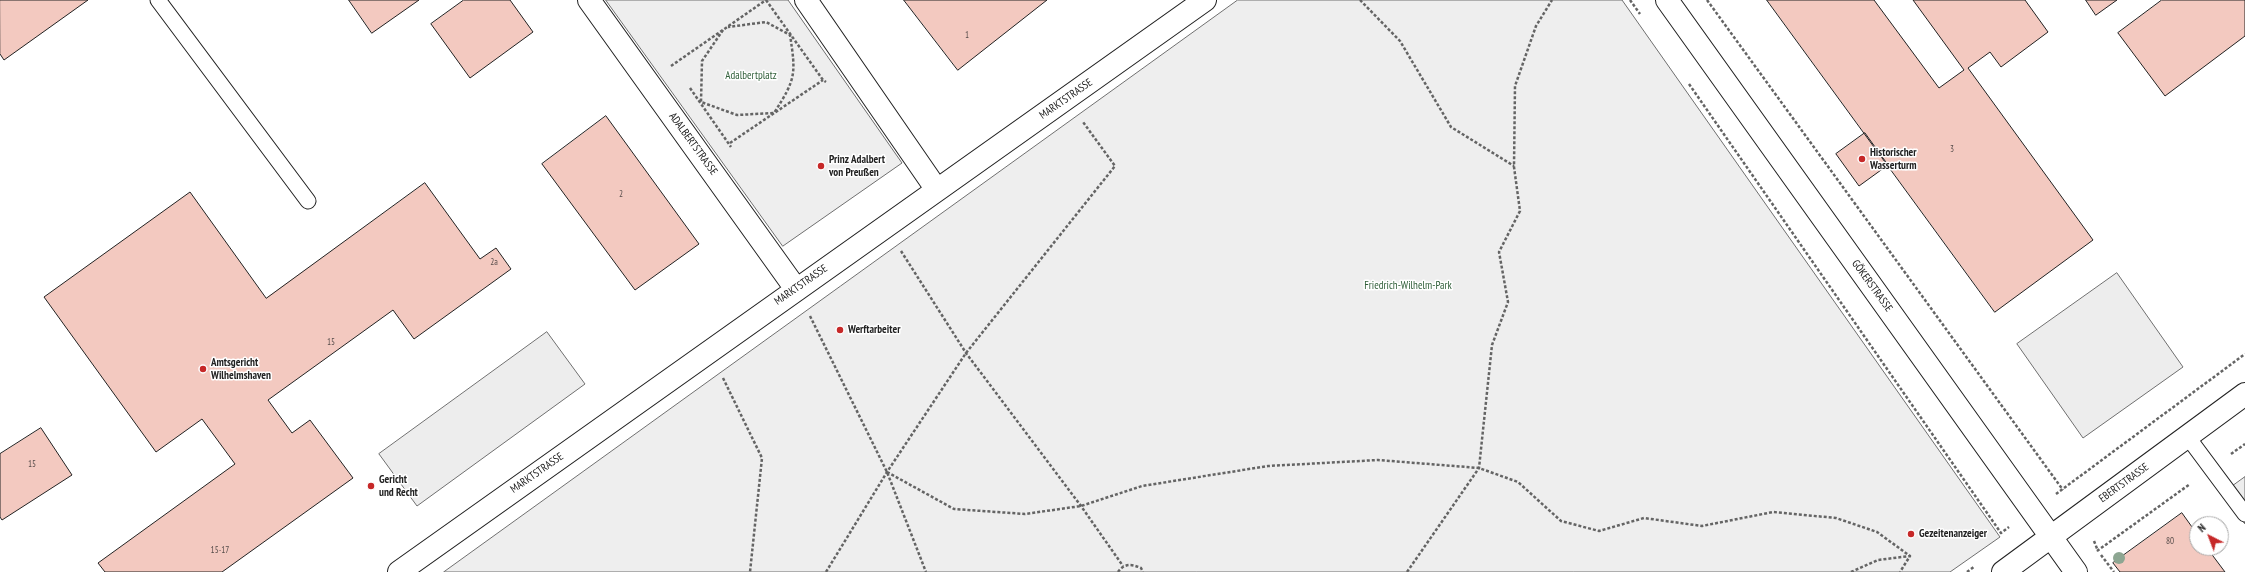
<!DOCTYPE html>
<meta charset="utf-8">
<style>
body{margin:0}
#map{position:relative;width:2245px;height:572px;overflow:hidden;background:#fff;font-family:"PT Sans Narrow",sans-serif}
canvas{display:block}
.north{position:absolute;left:2189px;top:516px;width:40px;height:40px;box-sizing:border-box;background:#fff;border:1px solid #a7a7a7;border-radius:50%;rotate:318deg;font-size:11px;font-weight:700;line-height:16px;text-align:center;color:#222}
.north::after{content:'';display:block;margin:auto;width:14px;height:18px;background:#c62828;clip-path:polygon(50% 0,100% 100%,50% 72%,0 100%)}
</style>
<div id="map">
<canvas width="2245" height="572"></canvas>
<div class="north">N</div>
</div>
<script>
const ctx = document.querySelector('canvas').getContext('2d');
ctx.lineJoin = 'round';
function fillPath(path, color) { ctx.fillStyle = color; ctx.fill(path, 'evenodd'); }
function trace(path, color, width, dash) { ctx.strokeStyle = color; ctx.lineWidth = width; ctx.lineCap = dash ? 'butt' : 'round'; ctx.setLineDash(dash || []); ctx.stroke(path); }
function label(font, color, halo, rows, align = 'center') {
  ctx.font = font + ' "PT Sans Narrow",sans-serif'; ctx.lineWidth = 3; ctx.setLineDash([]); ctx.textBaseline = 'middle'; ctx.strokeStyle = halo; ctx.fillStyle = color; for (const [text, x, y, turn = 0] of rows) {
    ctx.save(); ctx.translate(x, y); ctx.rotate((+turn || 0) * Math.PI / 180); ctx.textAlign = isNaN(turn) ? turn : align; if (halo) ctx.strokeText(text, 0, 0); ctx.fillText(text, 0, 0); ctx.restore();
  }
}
const green = new Path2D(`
 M606 0H788L902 163 783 246Z
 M1238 0H1622L2000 537 1950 572H444Z`);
const parking = new Path2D(`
 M2117 273 2183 367 2083 438 2017 344Z
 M547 332 585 384 417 506 379 454Z
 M2245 477V524L2223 493Z`);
const building = new Path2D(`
 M0 0H88L4 60 0 54Z
 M349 0H419L372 33Z
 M464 0H510L533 32 470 78 431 24Z
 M904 0H1047L958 70Z
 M1767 0H1874L1939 88 1964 70 1913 0H2025L2048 32 2001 67 1990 52 1968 68 2093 240 1995 312Z
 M2086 0H2117L2096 15Z
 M2162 0H2245V36L2165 96 2118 33Z
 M606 116 699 244 635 290 542 164Z
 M1865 133 1888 165 1859 186 1836 154Z
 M425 183 480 259 496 248 511 269 414 339 393 310 268 400 292 433 310 420 353 478 222 572H105L98 563 235 464 202 419 156 452 44 297 190 192 266 298Z
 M41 428 72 475 2 520 0 517V454Z
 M2182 513 2197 534V548H2207L2225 572H2120L2113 563Z`);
const path = new Path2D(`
 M766 0 823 80 826 82
 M1360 0 1400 41 1451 127 1514 166
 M1630 0 1640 14
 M1707 0 2063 490
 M723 30 702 61 701 102 737 115 774 113C796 79 796 74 790 35L766 22 728 27
 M671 66 766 0
 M1689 84 2001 533 2009 527
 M690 88 731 147
 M730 143 823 80
 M901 251 966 353 1081 506 1123 566
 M810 316 887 472 926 572
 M723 378 762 458 750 572
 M2231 454 2245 444
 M887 472 954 509 1025 514 1081 506 1142 486 1268 466 1378 460 1479 468 1518 482 1561 521 1599 531 1644 518 1702 526 1773 512 1836 518 1877 532 1910 556
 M2056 494 2245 354
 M2094 541 2098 551
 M2097 551 2190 484
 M2101 555 2114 572
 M826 572 887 472 966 353 1115 166 1083 122
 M1118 572C1124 563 1132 564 1141 568L1143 572
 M1407 572 1479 468 1492 345 1508 302 1499 252 1520 211 1514 167 1515 86 1536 26 1552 0
 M1851 572 1878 560 1910 556 1900 572
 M1967 572 1975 566`);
const service = new Path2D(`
 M158 0 308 201
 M2187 436 2245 514`);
const minor = new Path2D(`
 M589 0 796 289
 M806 0 937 190
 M1667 0 2076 572
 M399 572 1205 0`);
const tertiary = new Path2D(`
 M2003 572 2245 394`);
const trees = [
 [2119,558]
];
const markers = [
 [1862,159,4,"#c62828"],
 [821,166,4,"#c62828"],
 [840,330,4,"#c62828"],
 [203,369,4,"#c62828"],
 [371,486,4,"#c62828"],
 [1911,534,4,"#c62828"]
];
const numberNames = [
 ["1",967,35],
 ["3",1952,149],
 ["2",621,194],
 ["2a",494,262],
 ["15",331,342],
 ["15",32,464],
 ["80",2170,541],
 ["15-17",220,550]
];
const parkNames = [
 ["Adalbertplatz",751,76],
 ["Friedrich-Wilhelm-Park",1408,286]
];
const streetNames = [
 ["MARKTSTRASSE",1066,99,-35],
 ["ADALBERTSTRASSE",693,144,54],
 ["MARKTSTRASSE",801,285,-35],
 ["GÖKERSTRASSE",1872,286,54],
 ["MARKTSTRASSE",537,473,-35],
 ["EBERTSTRASSE",2124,483,-36]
];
const poiNames = [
 ["Historischer",1870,153],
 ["Wasserturm",1870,166],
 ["Prinz Adalbert",829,160],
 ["von Preußen",829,173],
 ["Werftarbeiter",848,330],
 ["Amtsgericht",211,363],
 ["Wilhelmshaven",211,376],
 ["Gericht",379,480],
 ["und Recht",379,493],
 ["Gezeitenanzeiger",1919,534]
];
fillPath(green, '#eee');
trace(green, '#6f6f6f', 1);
fillPath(parking, '#ededed');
trace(parking, '#6f6f6f', 1);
fillPath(building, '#f3c9c0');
trace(building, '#222', 1);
trace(service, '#222', 17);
trace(minor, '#222', 24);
trace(tertiary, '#222', 24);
trace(path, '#646464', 2.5, [3, 2]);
trace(service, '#fff', 15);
trace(minor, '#fff', 22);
trace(tertiary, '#fff', 22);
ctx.fillStyle = '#8da692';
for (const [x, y] of trees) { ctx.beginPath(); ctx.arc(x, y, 6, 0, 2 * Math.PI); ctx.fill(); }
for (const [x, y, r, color] of markers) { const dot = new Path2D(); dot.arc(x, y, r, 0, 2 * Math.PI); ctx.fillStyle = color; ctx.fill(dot); trace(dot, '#fff', 1.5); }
label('9px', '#564c4a', null, numberNames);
label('11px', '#2f5e38', '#fff', parkNames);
label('11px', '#222', '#fff', streetNames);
label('bold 11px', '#222', '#fff', poiNames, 'left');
</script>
